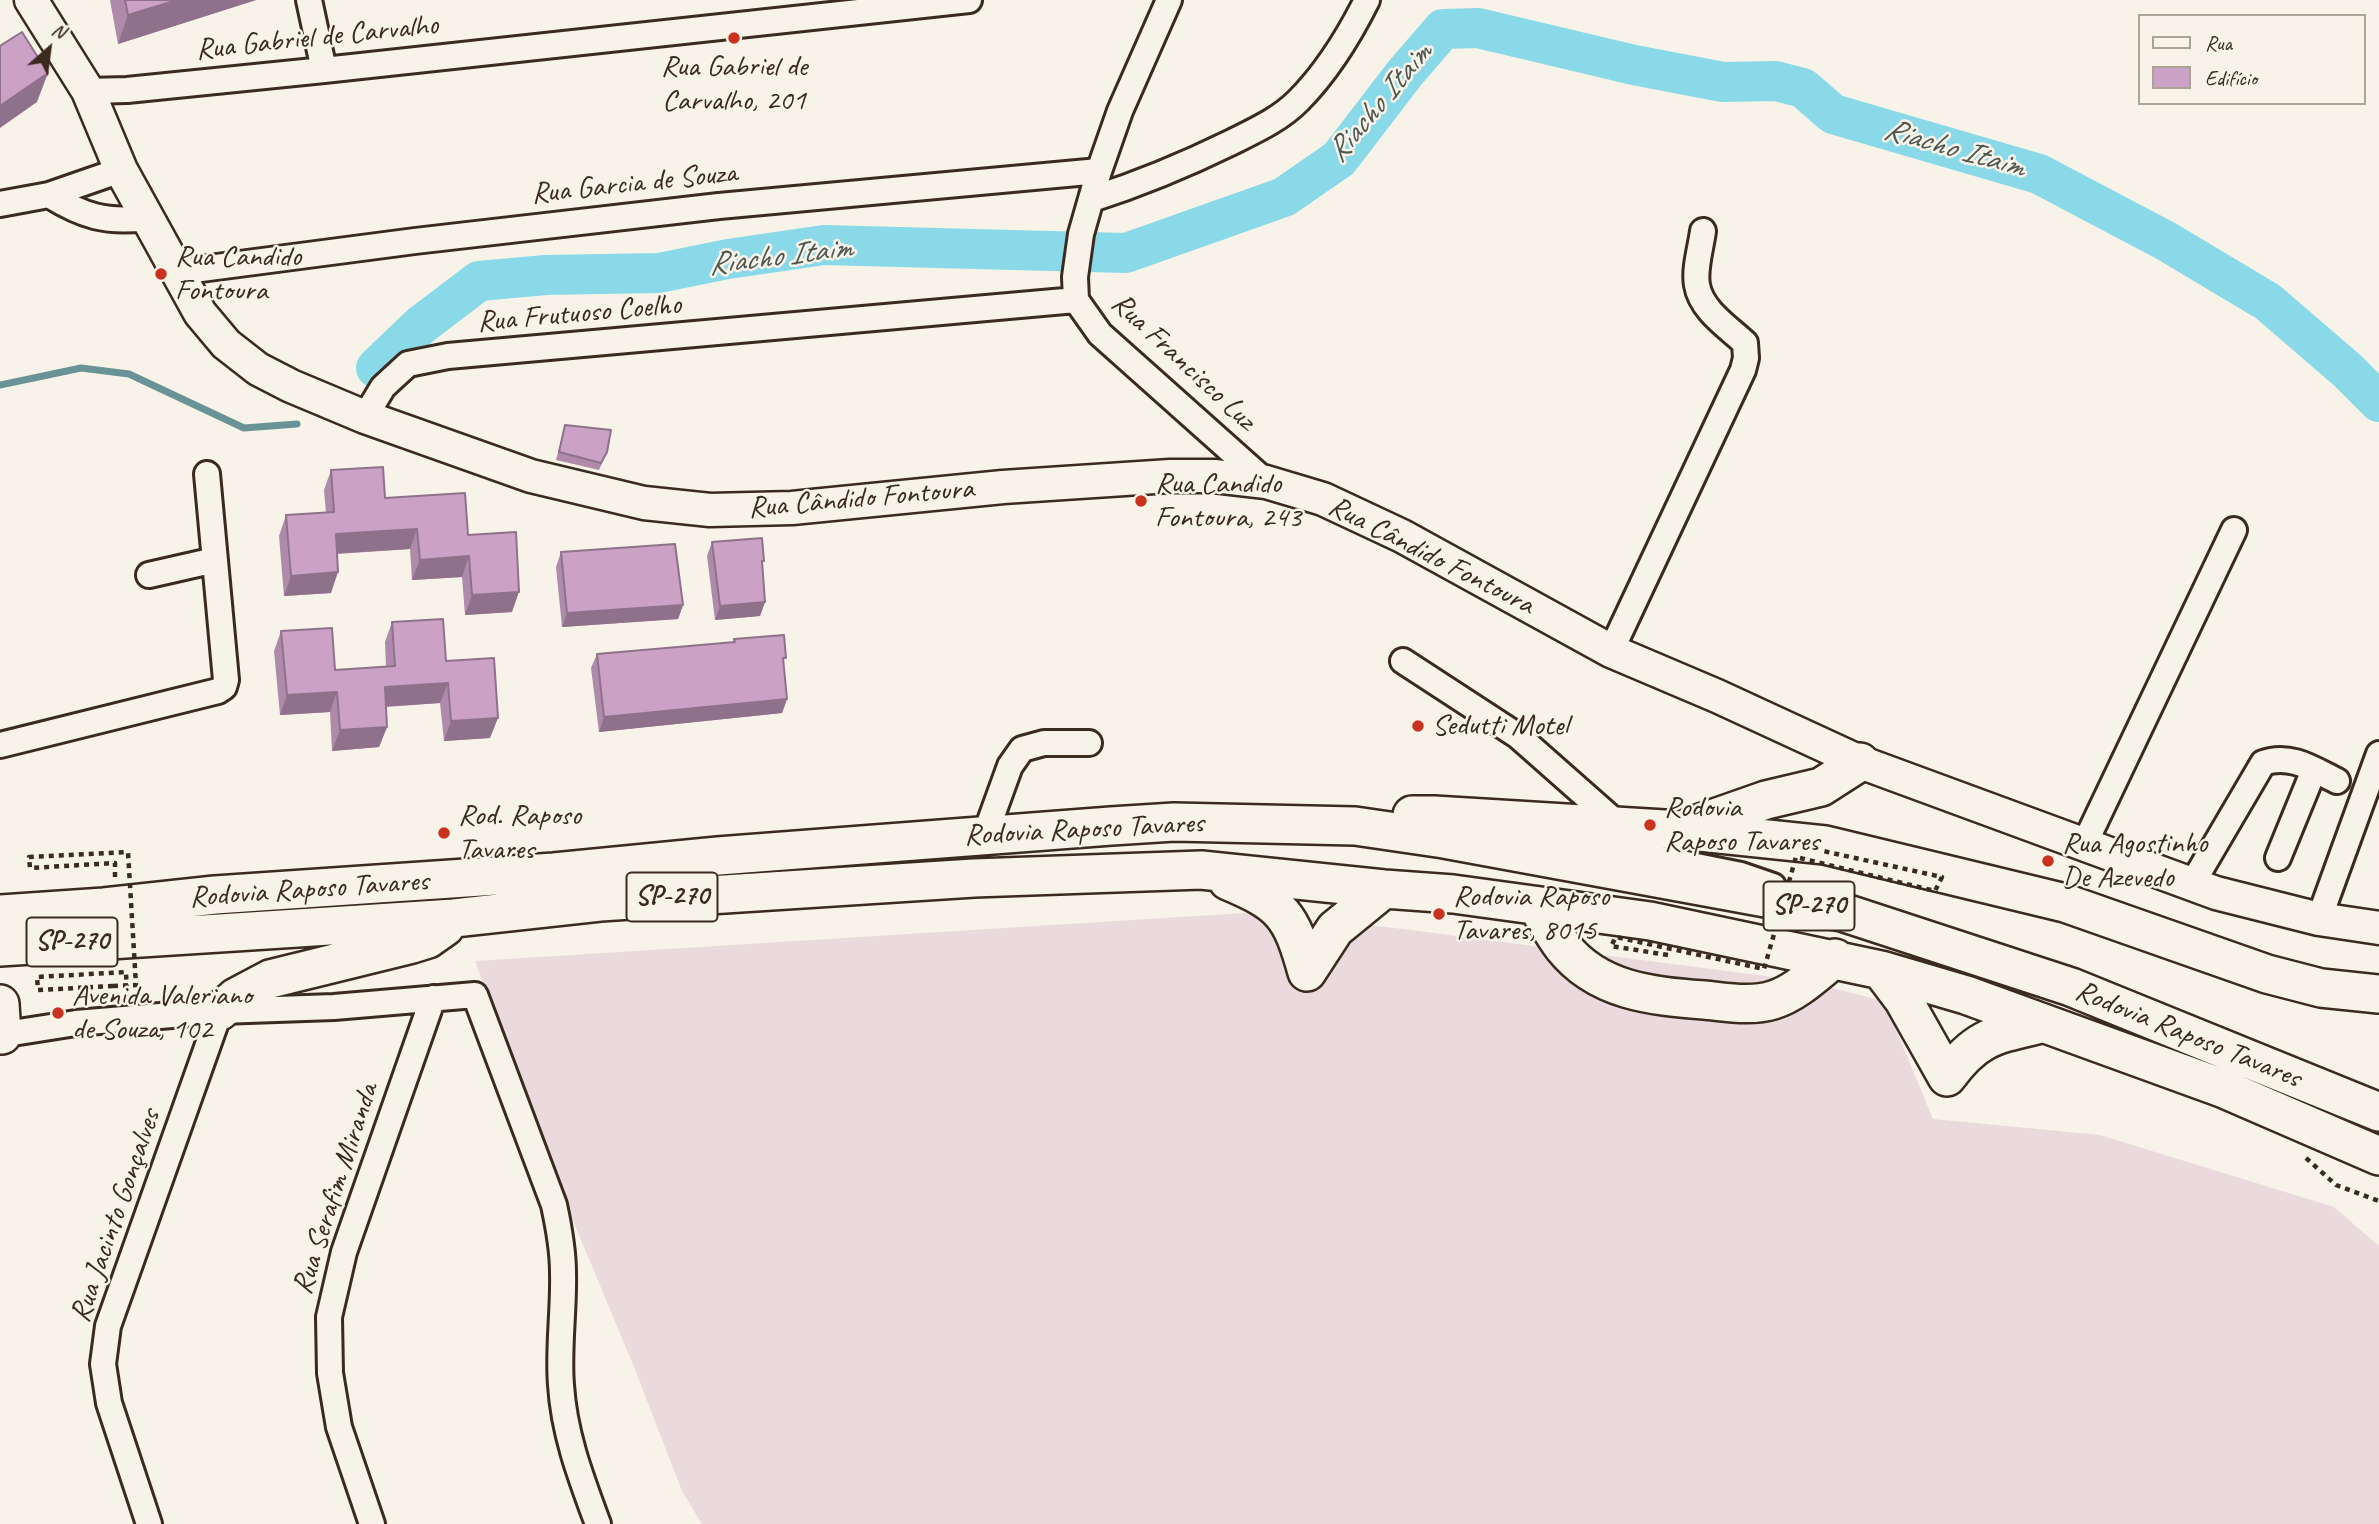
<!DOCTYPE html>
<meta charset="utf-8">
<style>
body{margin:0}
#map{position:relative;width:2379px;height:1524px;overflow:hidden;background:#f7f3e8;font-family:Caveat,sans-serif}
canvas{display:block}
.legend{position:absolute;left:2138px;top:14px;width:228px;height:91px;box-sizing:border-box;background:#f7f3e8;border:2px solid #aca397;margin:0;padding:9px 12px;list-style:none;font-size:21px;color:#3b2a1e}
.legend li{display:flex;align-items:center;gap:14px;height:35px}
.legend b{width:35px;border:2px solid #aca397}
.north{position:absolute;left:14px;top:14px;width:70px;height:70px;-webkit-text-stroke:5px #f7f3e8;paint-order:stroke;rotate:28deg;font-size:19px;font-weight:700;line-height:28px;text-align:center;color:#3b2a1e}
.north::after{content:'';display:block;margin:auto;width:24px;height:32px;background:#3b2a1e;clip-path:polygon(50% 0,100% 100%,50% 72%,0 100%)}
</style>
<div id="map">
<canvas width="2379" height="1524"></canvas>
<ul class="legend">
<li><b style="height:9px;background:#f7f3e8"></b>Rua</li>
<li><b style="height:19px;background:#cca1c6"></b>Edifício</li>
</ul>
<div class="north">N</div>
</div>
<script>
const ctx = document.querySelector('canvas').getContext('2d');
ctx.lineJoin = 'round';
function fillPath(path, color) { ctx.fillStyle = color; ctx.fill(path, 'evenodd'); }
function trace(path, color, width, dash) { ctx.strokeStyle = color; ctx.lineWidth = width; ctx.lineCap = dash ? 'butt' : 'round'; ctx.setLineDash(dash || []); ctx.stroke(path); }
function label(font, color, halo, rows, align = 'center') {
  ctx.font = font + ' Caveat,sans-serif'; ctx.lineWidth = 5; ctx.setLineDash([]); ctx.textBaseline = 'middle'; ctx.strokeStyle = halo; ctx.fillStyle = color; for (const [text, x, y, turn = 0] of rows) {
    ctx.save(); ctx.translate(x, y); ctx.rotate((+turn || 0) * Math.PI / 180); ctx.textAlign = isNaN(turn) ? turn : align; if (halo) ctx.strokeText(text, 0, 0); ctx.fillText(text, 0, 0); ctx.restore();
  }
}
const built = new Path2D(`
 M1245 913 1395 928 1804 981 1884 1001 1933 1119 2100 1135 2334 1207 2379 1246V1524H702L682 1491 634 1367 557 1182 475 961Z`);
const stream = new Path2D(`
 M0 385 81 368 129 374 244 428 297 424`);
const river = new Path2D(`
 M376 368 421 325 479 281 546 275 659 273 728 259 824 245 1126 253 1284 197 1339 159 1405 73 1443 29 1478 28 1634 65 1723 82 1776 81 1803 88 1833 114 2039 174 2166 241 2268 302 2348 371 2379 402`);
const path = new Path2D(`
 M115 877V863L30 868 29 857 128 852
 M113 986 38 990 37 977 126 972 127 996
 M2306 1158 2336 1185 2379 1201`);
const minor = new Path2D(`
 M309 0 324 70
 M1169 0 1120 111 1099 171 1081 234 1075 277 1076 300 1100 334 1266 482
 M88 91 127 90 324 70 969 0
 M49 195C83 216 106 223 146 218
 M1092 199C1139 184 1185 165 1230 143 1254 131 1279 120 1298 101 1327 72 1349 36 1367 0
 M0 204 49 195 121 170
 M178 272 415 241 719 206 1099 171
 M365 417 383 387 408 364 448 356 1076 300
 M149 575 215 560
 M1611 651 1743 370 1746 358 1745 343C1728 327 1701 310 1697 285 1694 269 1701 247 1703 231
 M1403 661 1518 736 1620 826
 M0 745 218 691 224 687 226 680 207 474
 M985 835 1010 766 1022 749 1044 743H1089
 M1542 835 1741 875 1773 886
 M2084 845 2234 530
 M2278 858 2314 770
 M2192 884 2263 763C2290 753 2313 769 2337 781
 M2319 919 2379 754
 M0 1035 76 1023 220 1011 334 1007 475 995 554 1205C559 1228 563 1250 563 1273 564 1311 558 1348 561 1385 564 1434 581 1478 598 1524
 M149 1524 109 1403 103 1364 108 1326 220 1011
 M372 1524 339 1427 330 1373 329 1317 344 1252 433 998`);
const major = new Path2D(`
 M31 0 88 91 121 170 200 313 226 344 258 369 291 386 365 417 531 476 644 503 710 510 792 508 1003 487 1170 476H1214L1266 482 1323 499 1402 536 1611 651 1717 696 1860 762 2216 893 2319 919 2379 928`);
const highway = new Path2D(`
 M1412 815H1434L1681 830 1825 845 2065 903 2267 974 2321 988 2379 994
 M1689 827 1766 800 1821 787 1860 762
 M1228 881C1283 904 1291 915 1307 972
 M1537 906C1545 919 1553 934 1563 947 1598 991 1651 996 1704 1000 1726 1002 1751 1007 1773 1000 1796 993 1816 973 1835 958
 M0 914 104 907 215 895 554 872 718 856 1111 826 1174 822 1355 826 1444 839 1842 912 2071 987 2379 1112
 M0 947 454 918 600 902 974 878 1201 870 1384 889 1453 894 1650 921 1881 970 1966 995 2222 1088 2379 1156
 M1881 970 1903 999 1947 1077C1976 1037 1994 1035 2041 1024
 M1307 972 1335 929 1384 889
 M0 1004 2 1035
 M220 1011 236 997 270 979 412 944 428 939 445 927`);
const pathBridge = new Path2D(`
 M1668 955 1611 946 1616 937 1764 969 1796 857 1935 891 1942 877 1823 851
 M113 986 136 985 128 852`);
const wall = new Path2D(`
 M110 0H256L118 44Z
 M565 425 604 459 599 470 556 460Z
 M331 470 385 498 468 535 512 612 465 615 462 577 412 580 410 549 337 554 331 593 284 596 279 536 286 515 326 513 324 490Z
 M712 542 762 567 765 602 760 616 715 620 707 556Z
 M561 552 683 605 678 619 562 627 556 567Z
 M392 622 446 661 490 738 444 741 440 703 386 707 387 727 379 747 332 751 330 712 280 715 274 651 281 631 335 670 386 667 385 642Z
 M734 639 784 665 787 699 782 713 599 732 591 668 597 654 733 642Z`);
const shadedWall = new Path2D(`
 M177 0H256L118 44 128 15Z
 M48 73 37 102 0 128V106Z
 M417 529 410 549 328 554 336 534Z
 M469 556 462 577 412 580 420 560Z
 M338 572 331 593 284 596 291 576Z
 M519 592 512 612 465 615 472 595Z
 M765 602 760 616 715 620 720 606Z
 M683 605 678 619 562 627 567 613Z
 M448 683 440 703 377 707 385 687Z
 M337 692 330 712 280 715 287 695Z
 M787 699 782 713 599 732 604 717Z
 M498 718 490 738 444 741 451 721Z
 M387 727 379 747 332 751 340 730Z`);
const building = new Path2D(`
 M125 0H177L128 15Z
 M22 32 48 73 0 106V46Z
 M565 425 611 430 607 452 601 463 559 452Z
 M383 467 385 498 465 493 468 535 516 532 519 592 472 595 469 556 420 560 417 529 336 534 338 572 291 576 286 515 334 512 331 470Z
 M762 538 764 561H762L765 602 720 606 712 542Z
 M675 544 683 605 567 613 561 552Z
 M443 619 446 661 494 658 498 718 451 721 448 683 385 687 387 727 340 730 337 692 287 695 281 631 332 628 335 670 395 666 392 622Z
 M784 635 786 658H783L787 699 604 717 597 654 735 642 734 639Z`);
const markers = [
 [734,38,7,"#c8321e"],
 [161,274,7,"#c8321e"],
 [1141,501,7,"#c8321e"],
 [1418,726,7,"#c8321e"],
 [1650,825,7,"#c8321e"],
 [444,833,7,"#c8321e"],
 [2048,861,7,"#c8321e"],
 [1439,914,7,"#c8321e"],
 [58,1013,7,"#c8321e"]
];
const shields = [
 [672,897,91],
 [1809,906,91],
 [72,942,91]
];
const shieldNames = [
 ["SP-270",672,897],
 ["SP-270",1809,906],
 ["SP-270",72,942]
];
const streetNames = [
 ["Rua Gabriel de Carvalho",317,38,-6],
 ["Rua Garcia de Souza",634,184,-6],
 ["Rua Frutuoso Coelho",579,314,-5],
 ["Rua Francisco Luz",1183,362,43],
 ["Rua Cândido Fontoura",861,499,-5],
 ["Rua Cândido Fontoura",1431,556,27],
 ["Rodovia Raposo Tavares",1084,830,-3],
 ["Rodovia Raposo Tavares",309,890,-4],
 ["Rodovia Raposo Tavares",2188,1035,22],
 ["Rua Serafim Miranda",336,1189,-72],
 ["Rua Jacinto Gonçalves",116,1216,-71]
];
const poiNames = [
 ["Rua Gabriel de",734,67,"center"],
 ["Carvalho, 201",734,101,"center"],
 ["Rua Candido",175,257],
 ["Fontoura",175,291],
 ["Rua Candido",1155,484],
 ["Fontoura, 243",1155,518],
 ["Sedutti Motel",1432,726],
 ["Rodovia",1664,808],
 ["Raposo Tavares",1664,842],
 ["Rod. Raposo",458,816],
 ["Tavares",458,850],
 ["Rua Agostinho",2062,844],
 ["De Azevedo",2062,878],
 ["Rodovia Raposo",1453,897],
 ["Tavares, 8015",1453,931],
 ["Avenida Valeriano",72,996],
 ["de Souza, 102",72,1030]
];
const waterNames = [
 ["Riacho Itaim",1380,103,-50],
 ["Riacho Itaim",1954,149,16],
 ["Riacho Itaim",780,257,-7]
];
fillPath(built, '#eadade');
trace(stream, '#6a9397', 7);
trace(river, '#8ad9e8', 40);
trace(minor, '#3b2a1e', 30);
trace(major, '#3b2a1e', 37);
trace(highway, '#3b2a1e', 42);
trace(path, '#3b2a1e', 4.5, [5, 5]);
trace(minor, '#f7f3e8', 24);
trace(major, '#f7f3e8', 32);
trace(highway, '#f7f3e8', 37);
trace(pathBridge, '#3b2a1e', 4.5, [5, 5]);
fillPath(wall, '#af8aaa');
fillPath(shadedWall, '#8f718b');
fillPath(building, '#cca1c6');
trace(building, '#8f718b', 2);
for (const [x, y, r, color] of markers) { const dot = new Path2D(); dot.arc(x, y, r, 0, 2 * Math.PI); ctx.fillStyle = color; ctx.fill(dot); trace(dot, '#f7f3e8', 2.5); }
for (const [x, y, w] of shields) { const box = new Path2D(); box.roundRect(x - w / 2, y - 24.5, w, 49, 5); ctx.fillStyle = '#f7f3e8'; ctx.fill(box); trace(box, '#3b2a1e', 2); }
label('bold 28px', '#3b2a1e', null, shieldNames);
label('30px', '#3b2a1e', '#f7f3e8', streetNames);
label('30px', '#3b2a1e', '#f7f3e8', poiNames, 'left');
label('italic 32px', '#4f5650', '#f7f3e8', waterNames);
</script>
